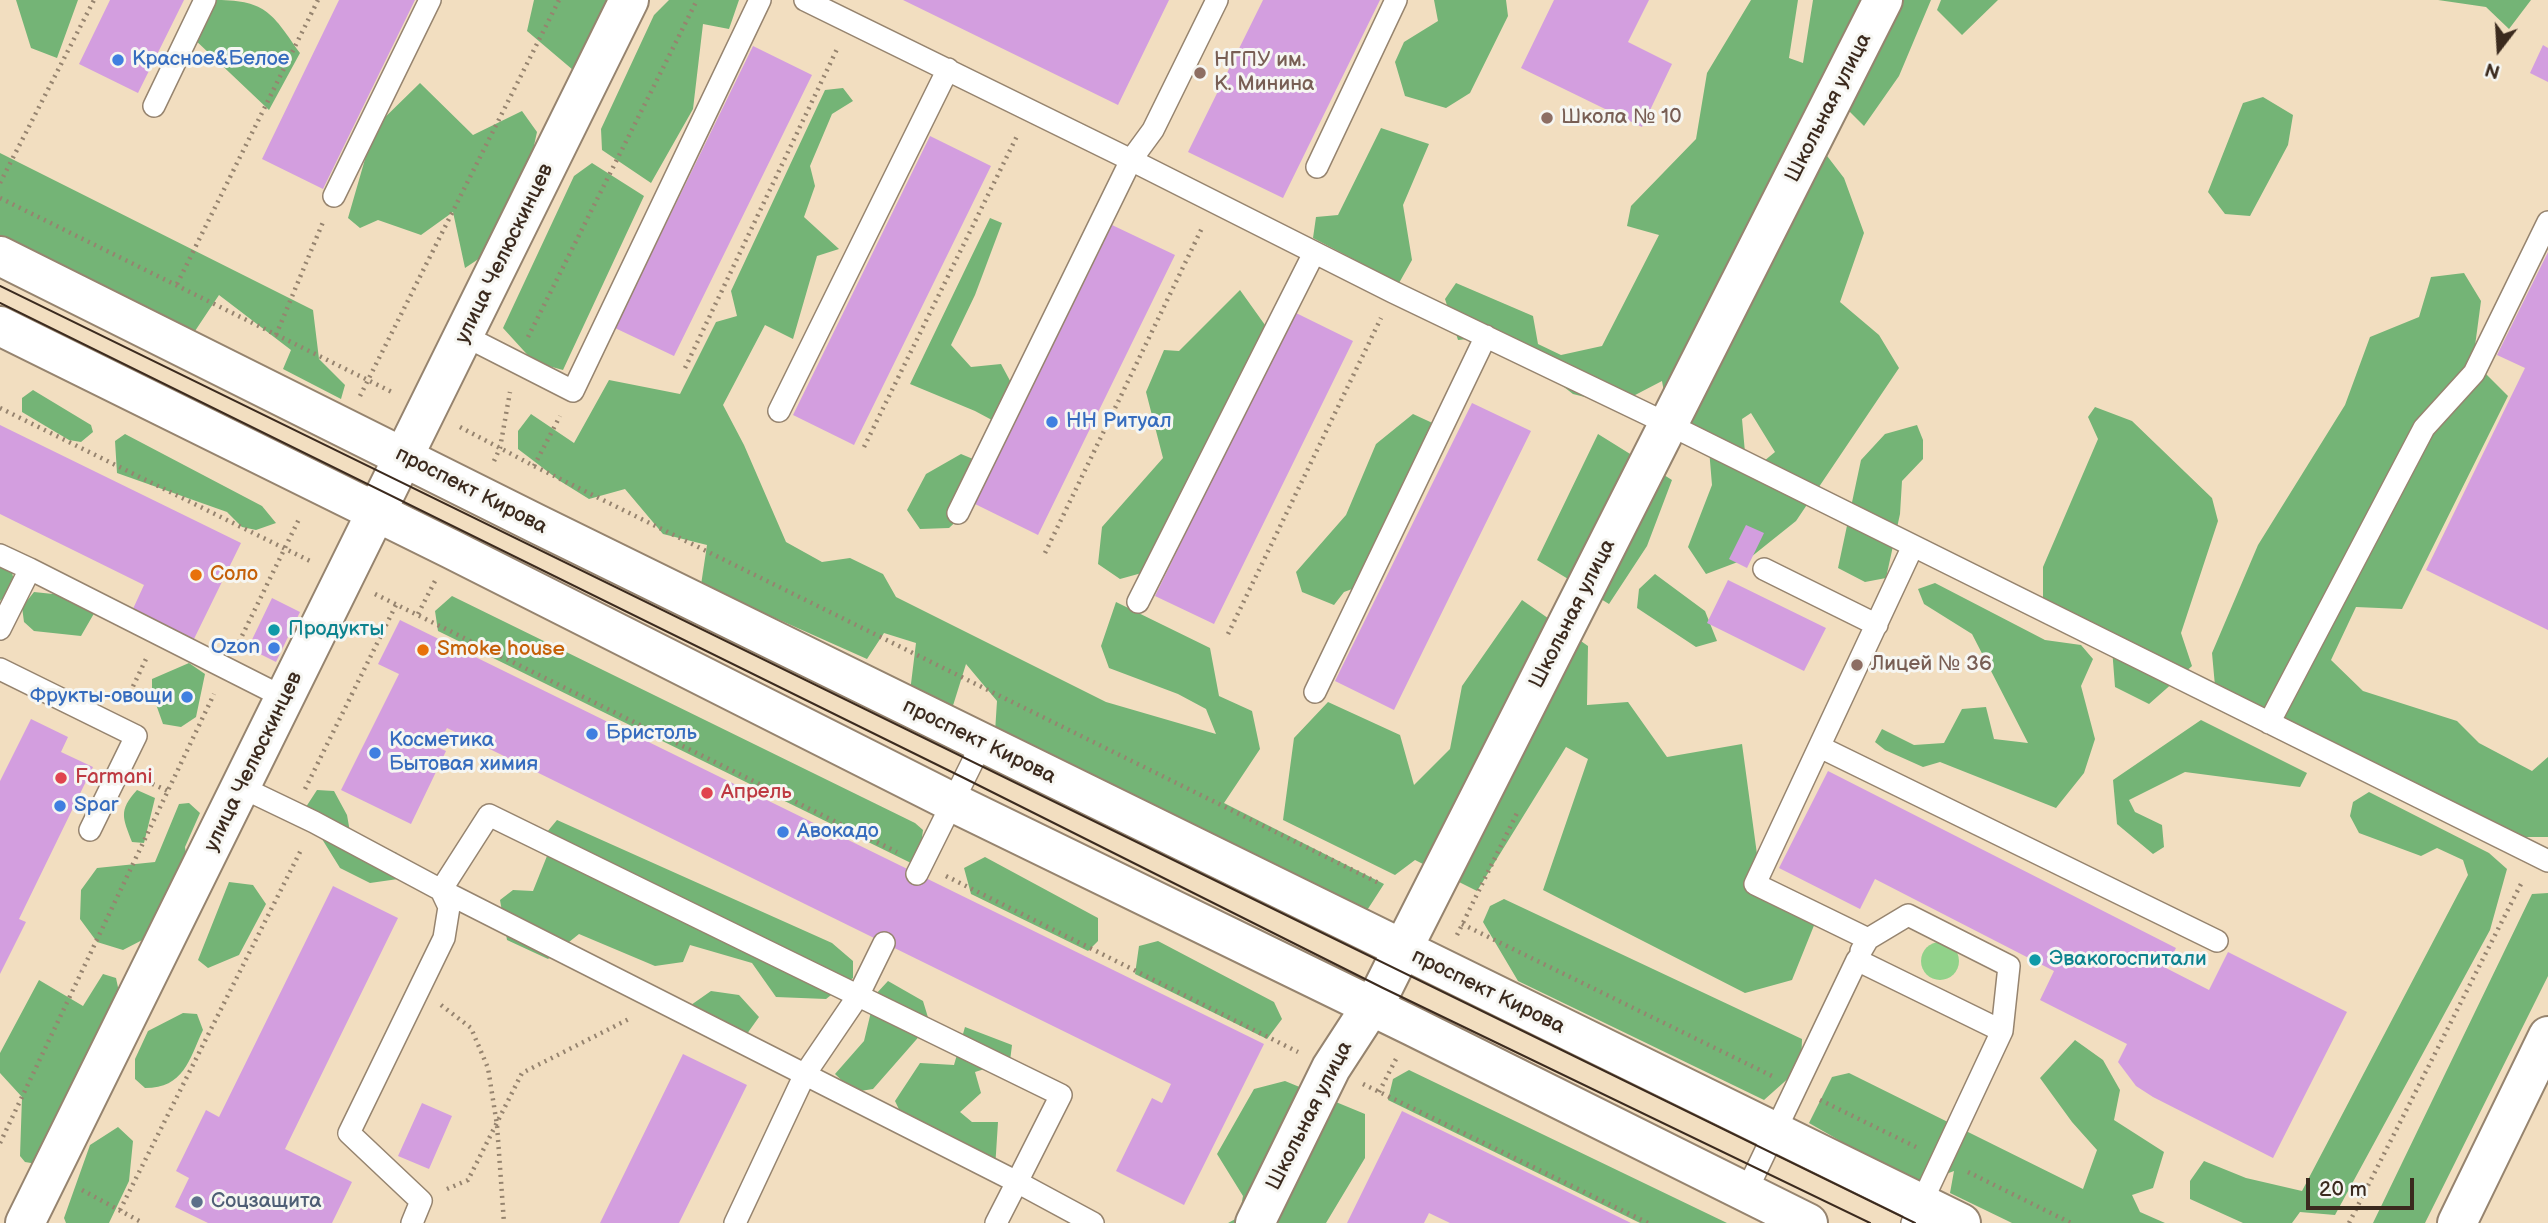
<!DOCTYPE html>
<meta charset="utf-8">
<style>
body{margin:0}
#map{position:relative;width:2548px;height:1223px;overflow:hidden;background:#f2dec0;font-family:"Balsamiq Sans",sans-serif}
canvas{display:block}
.north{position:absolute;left:2464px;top:14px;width:70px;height:70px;-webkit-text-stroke:5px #f6f6f2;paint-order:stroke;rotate:197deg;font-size:19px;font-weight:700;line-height:28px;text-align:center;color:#3b2a1e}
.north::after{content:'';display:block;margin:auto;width:24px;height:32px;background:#3b2a1e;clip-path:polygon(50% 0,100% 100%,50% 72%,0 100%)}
.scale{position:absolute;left:2306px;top:1178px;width:108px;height:32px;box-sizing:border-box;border:4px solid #3b2a1e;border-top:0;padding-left:9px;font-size:21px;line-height:24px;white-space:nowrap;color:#3b2a1e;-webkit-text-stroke:5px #f6f6f2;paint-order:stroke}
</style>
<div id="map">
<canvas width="2548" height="1223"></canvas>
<div class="north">N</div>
<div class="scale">20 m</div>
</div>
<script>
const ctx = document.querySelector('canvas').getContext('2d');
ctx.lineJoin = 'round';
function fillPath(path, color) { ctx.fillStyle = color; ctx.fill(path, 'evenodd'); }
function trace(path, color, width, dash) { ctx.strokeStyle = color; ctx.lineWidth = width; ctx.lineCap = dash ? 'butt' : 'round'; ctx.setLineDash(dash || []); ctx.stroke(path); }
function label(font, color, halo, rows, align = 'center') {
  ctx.font = font + ' "Balsamiq Sans",sans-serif'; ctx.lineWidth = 6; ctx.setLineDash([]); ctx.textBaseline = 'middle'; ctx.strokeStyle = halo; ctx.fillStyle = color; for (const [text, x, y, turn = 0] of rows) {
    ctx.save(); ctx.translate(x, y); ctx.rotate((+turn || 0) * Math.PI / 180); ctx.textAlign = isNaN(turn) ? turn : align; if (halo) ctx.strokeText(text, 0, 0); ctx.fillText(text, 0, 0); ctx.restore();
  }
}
const green = new Path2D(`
 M1921 961a19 19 0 1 1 38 0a19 19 0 1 1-38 0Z`);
const forest = new Path2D(`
 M16 0H78L57 58 31 48Z
 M217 0C267 0 273 15 300 53L269 110 192 37Z
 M534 0H610L573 70 527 31Z
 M669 0H739L729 29 703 24 693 109 651 183 602 150 601 129 654 15Z
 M1434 0H1506L1508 16 1470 93 1446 108 1405 96 1395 62 1404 42 1438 21Z
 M1751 0H1798L1789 58 1803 63 1813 0H1871L1808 131 1844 178 1864 233 1840 302 1879 335 1899 368 1796 521 1751 557 1706 574 1688 547 1712 485 1708 437 1670 425 1662 381 1616 405 1573 394 1498 336 1458 340 1445 299 1456 283 1533 316 1538 344 1561 355 1602 346 1659 235 1627 226 1631 206 1696 139 1707 73ZM1751 413 1775 452 1747 475 1742 419Z
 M1886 0H1931L1899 76 1864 126 1845 107Z
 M1941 0H1998L1962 35 1937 10Z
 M2438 0H2531L2509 29 2486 7Z
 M420 83 473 135 522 111 537 132 526 182 483 256 465 268 453 212 421 235 378 220 360 228 348 218 374 128Z
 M843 88 853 101 832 114 810 166 815 186 804 217 839 249 817 256 793 339 765 325 723 405 744 445 786 542 822 562 850 558 883 574 896 597 1106 702 1216 734 1206 709 1178 694 1109 668 1101 646 1116 602 1210 648 1219 696 1252 711 1260 749 1224 803 1384 884 1364 915 995 732 997 701 966 664 951 712 909 700 916 643 884 633 867 659 701 585 707 545 663 534 625 489 589 499 560 481 518 449V431L531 414 574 443 609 380 680 394 716 322 737 316 731 291 825 90Z
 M2263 97 2293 115 2288 145 2250 216 2225 214 2208 192 2243 103Z
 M1381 128 1429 144 1403 205 1412 260 1399 283 1313 238 1316 217 1338 215Z
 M0 153 313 310 319 359 345 385 341 399 283 369 291 350 219 295 195 331 0 242Z
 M592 163 644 196 563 370 534 362 503 328 574 176Z
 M990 218 1002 223 975 295 951 345 971 367 1001 364 1022 403 1005 427 975 411 910 384Z
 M2464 273 2481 301 2473 361 2508 396 2402 609 2356 607 2331 660 2363 691 2457 721 2479 743 2532 771 2548 757V837H2519L2215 686 2212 653 2258 545 2345 405 2370 337 2419 317 2431 277Z
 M1240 290 1275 339 1167 566 1120 579 1098 564 1102 527 1163 458 1146 392 1164 350 1179 351Z
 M33 390 91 425 93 432 81 442 69 440 22 412V398Z
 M2095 407 2132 421 2212 498 2218 521 2181 633 2192 666 2149 704 2115 687 2111 635 2043 599V567L2098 439 2088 417Z
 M1413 414 1452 432 1382 578 1344 592 1334 605 1302 592 1296 572 1346 515 1376 444Z
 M1917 425 1923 440V459L1902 481 1900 514 1886 578 1865 582 1838 568 1861 460 1885 434Z
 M125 434 262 506 276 523 256 530 242 527 227 512 117 473 115 441Z
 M1598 434 1672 480 1647 546 1609 604 1537 560Z
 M961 454 985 464 965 513 949 528 920 529 907 510 926 474Z
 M0 566 12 572 15 586 0 601Z
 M1655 574 1705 611 1717 641 1696 647 1637 608 1639 589Z
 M1935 583 2045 640 2081 645 2093 659 2081 686 2095 739 2084 773 2056 808 1940 762 1923 767 1885 750 1875 742 1882 729 1914 745 1944 743 1962 709 1986 707 1994 739 2028 743 1972 634 1924 604 1918 589Z
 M34 592 72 596 96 610 81 636 34 631 24 622 22 607Z
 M452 596 915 823 923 830 920 853 913 864 438 631 435 611Z
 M1522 600 1588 646 1587 705 1628 702 1667 757 1742 744 1762 891 1817 918 1792 980 1745 993 1543 890 1588 759 1566 747 1477 891 1415 860 1395 875 1283 820 1294 738 1328 702 1400 735 1414 785 1450 749 1462 686Z
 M189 663 205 674 196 717 181 727 163 724 152 693V679Z
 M2201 720 2307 773 2300 787 2185 772 2129 800 2135 812 2162 825 2164 847 2153 854 2117 824 2113 780Z
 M137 790 155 798 144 843 132 842C123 818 118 811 137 790Z
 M317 790 334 791 347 815 353 849 373 857 396 852 405 878 370 883 340 868 304 810Z
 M2369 792 2489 853 2507 869 2490 930 2335 1215 2300 1212 2292 1223H2243L2190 1199V1181L2204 1161 2246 1178 2302 1191 2468 875 2463 860 2437 848 2421 856 2359 833 2350 816 2353 802Z
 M189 803 200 813 185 847 187 861 150 936 123 950 97 942 80 919 81 890 97 868 155 862 179 804Z
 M557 820 832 943 853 961V978L826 999 776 997 752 963 690 945 683 962 655 966 579 934 548 959 507 940 500 900 513 890 533 891 551 846 547 832Z
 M985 857 1098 918V941L1088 951 971 894 964 868Z
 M229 882 253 885 266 904 239 955 208 968 198 960Z
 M2548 893V976L2425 1223H2373L2532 894Z
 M1504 899 1802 1039 1801 1067 1764 1100 1518 981 1483 922 1490 906Z
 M1158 941 1274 1002 1282 1019 1267 1039 1135 974 1139 946Z
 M103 974 116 978 119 992 37 1164 25 1162 20 1156 22 1097 0 1073V1053L39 980 83 1006Z
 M888 981 923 1001 930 1024 873 1089 854 1092 835 1074 864 1041 875 995Z
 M711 991 739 995 759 1017 744 1038 691 1005Z
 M183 1013 197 1014 203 1030C189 1060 184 1088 145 1088L135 1079V1059L148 1031Z
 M965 1027 1012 1045 1010 1061 975 1072 981 1093 960 1112 972 1122H998L995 1169 907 1126 895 1101 920 1063 954 1065Z
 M2075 1040 2103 1060 2120 1090 2114 1120 2164 1152 2153 1188 2132 1195 2140 1212 2165 1223H2012L1950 1193 1954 1171 1917 1185 1809 1123 1832 1077 1849 1073 2083 1189 2097 1150 2072 1122 2040 1078Z
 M1409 1070 1727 1223H1640L1388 1100 1393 1079Z
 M1285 1081 1365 1114V1158L1326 1223H1228L1239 1217 1243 1196 1217 1154 1254 1089Z
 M118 1127 133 1141 129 1181 109 1223H66L64 1218 90 1145Z`);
const building = new Path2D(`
 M110 0H184L138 93 79 64Z
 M339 0H415L323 189 262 159Z
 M903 0H1169L1118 105Z
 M1263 0H1380L1283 198 1188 152Z
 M1554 0H1649L1628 42 1672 64 1642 127 1521 68Z
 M2543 45 2548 48V82L2530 73Z
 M753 46 812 75 674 356 615 328Z
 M930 136 991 166 854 445 793 415Z
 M1112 225 1175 255 1038 535 975 504Z
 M2548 252V630L2426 570 2525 368 2497 355Z
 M1294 312 1353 341 1214 624 1155 596Z
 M1472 403 1531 431 1394 710 1335 681Z
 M0 425 241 543 193 641 132 611 144 585 0 514Z
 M1746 525 1764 533 1747 568 1729 559Z
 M1728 580 1826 628 1804 671 1707 623Z
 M272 598 300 612 276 662 248 648Z
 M400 620 1264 1044 1184 1205 1116 1171 1152 1098 1162 1103 1171 1084 447 728 437 747 446 751 411 824 341 790 399 674 378 664Z
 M31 719 68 737 61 752 93 767 19 919 26 922 0 974V781Z
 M1828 771 2176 948 2166 968 2209 990 2228 952 2347 1012 2273 1158 2153 1097 2136 1086 2118 1062 2127 1044 2040 1000 2054 971 1875 879 1860 909 1779 868Z
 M333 886 398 918 285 1149 352 1182 332 1223H208L175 1207 189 1178 176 1171 206 1110 219 1117Z
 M683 1054 747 1085 679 1223H600Z
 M422 1103 452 1116 429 1169 398 1156Z
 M1402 1111 1631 1223H1450L1429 1213 1424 1223H1347Z`);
const path = new Path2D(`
 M0 183 94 0
 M0 198 394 393
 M177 284 318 0
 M276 335 323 222
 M528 337 697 0
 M685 368 838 47
 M360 396 559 0
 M0 408 310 561
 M460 427 534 466 1381 884
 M864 447 1017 136
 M494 461 500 448 510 392
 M534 466 560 416
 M1045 553 1202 228
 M375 594 897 852
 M418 614 435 581
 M1228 634 1381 318
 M239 642 300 517
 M127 699 146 659
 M146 781 168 791
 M305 789 396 605
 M946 876 1298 1052
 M1462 924 1772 1076
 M1457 935 1518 811
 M441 1005 471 1028 488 1068 497 1125 504 1223
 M1363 1084 1648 1223
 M1379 1092 1396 1059
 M1820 1100 1916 1147
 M0 1143 214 694
 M1968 1172 2071 1223
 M447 1189 468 1180 522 1073 631 1018
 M82 1190 143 1223
 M120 1210 302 848
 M2349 1223 2523 880`);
const lane = new Path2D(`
 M805 0 1131 160 1393 292 1670 425 2548 861
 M154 106 205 0
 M1317 167 1396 0
 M334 196 430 0
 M465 336 573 391 760 0
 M779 411 948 69
 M958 513 1131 160 1153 130 1217 0
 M0 555 30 569 0 629
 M30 569 285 698
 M1764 569 1877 625
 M1138 602 1314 253
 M0 669 136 736 90 830
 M1315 692 1486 336
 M2269 723 2424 428 2474 373 2548 222
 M1820 747 2217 941
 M241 787 314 822 441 890 489 815 1061 1095 1017 1182 1093 1223
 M917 874 982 743
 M441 890 1017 1182 996 1223
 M1868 939 1755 884 1913 546
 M1861 951 1868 939 1908 915 2009 966 2002 1031
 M1746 1192 1857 960 2002 1031 1912 1223
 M412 1223 421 1201 349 1133 444 938 449 907 441 890
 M735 1223 805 1074 858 996 884 943`);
const street = new Path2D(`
 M25 1223 629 0
 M1255 1223 1331 1068 1383 988 1393 968 1883 0`);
const secondary = new Path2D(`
 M0 256 537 524 1961 1223
 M0 326 451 549 952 802 1412 1026 1808 1223
 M2457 1223 2548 1036`);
const tram = new Path2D(`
 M0 286 1915 1223
 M0 303 964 778 1383 988 1870 1223`);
const markers = [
 [118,60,7,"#3f7fe0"],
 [1200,73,7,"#8d6e63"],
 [1547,118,7,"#8d6e63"],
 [1052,422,7,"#3f7fe0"],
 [196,575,7,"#e8710a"],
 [274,630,7,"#0f9aa8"],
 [274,648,7,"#3f7fe0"],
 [423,650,7,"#e8710a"],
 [1857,665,7,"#8d6e63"],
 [187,697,7,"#3f7fe0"],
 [592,734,7,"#3f7fe0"],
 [375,753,7,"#3f7fe0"],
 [61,778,7,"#e0444e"],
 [707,793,7,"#e0444e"],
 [60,806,7,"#3f7fe0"],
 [783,832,7,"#3f7fe0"],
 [2035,960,7,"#0f9aa8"],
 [197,1202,7,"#5c6f8a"]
];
const shopNames = [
 ["Красное&Белое",132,60],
 ["НН Ритуал",1066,422],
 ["Ozon",260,648,"right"],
 ["Фрукты-овощи",173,697,"right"],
 ["Бристоль",606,734],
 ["Косметика",389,741],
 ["Бытовая химия",389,765],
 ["Spar",74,806],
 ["Авокадо",797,832]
];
const educationNames = [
 ["НГПУ им.",1214,61],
 ["К. Минина",1214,85],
 ["Школа № 10",1561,118],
 ["Лицей № 36",1871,665]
];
const streetNames = [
 ["Школьная улица",1829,108,-63],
 ["улица Челюскинцев",505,254,-64],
 ["проспект Кирова",471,491,27],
 ["Школьная улица",1573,614,-63],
 ["проспект Кирова",979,742,26],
 ["улица Челюскинцев",254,762,-64],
 ["проспект Кирова",1488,992,26],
 ["Школьная улица",1310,1116,-63]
];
const foodNames = [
 ["Соло",210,575],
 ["Smoke house",437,650]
];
const cultureNames = [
 ["Продукты",288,630],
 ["Эвакогоспитали",2049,960]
];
const healthNames = [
 ["Farmani",75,778],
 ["Апрель",721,793]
];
const serviceNames = [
 ["Соцзащита",211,1202]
];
fillPath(green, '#91d28a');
fillPath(forest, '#74b476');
fillPath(building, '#d39edf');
trace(lane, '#96846f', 24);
trace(street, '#96846f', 42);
trace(secondary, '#96846f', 42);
trace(path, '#96846f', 4.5, [2, 5]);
trace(lane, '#fff', 21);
trace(street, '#fff', 38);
trace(secondary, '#fff', 38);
trace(tram, '#3b2a1e', 2);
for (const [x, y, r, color] of markers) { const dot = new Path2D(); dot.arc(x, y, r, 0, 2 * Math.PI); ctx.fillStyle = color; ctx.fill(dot); trace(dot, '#f6f6f2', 2.5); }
label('21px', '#366cbe', '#f6f6f2', shopNames, 'left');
label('21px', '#785e54', '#f6f6f2', educationNames, 'left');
label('21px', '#3b2a1e', '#f6f6f2', streetNames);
label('21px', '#c56008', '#f6f6f2', foodNames, 'left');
label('21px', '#0d838f', '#f6f6f2', cultureNames, 'left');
label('21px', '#be3a42', '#f6f6f2', healthNames, 'left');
label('21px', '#4e5e75', '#f6f6f2', serviceNames, 'left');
</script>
